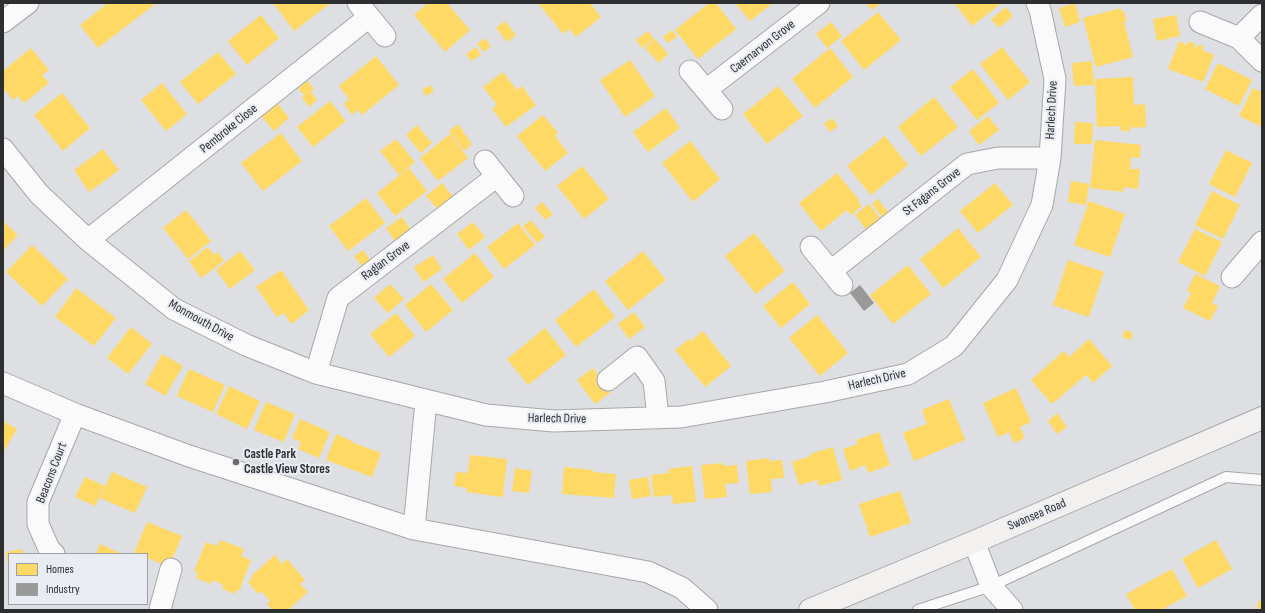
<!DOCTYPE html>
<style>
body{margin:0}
#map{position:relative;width:1265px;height:613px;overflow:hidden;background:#dddfe2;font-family:"Sofia Sans Condensed",sans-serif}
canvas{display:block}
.frame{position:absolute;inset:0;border:4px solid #2c2e30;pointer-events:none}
.legend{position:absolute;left:8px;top:553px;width:140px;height:52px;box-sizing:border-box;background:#e9ecf2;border:1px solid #9da0a4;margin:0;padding:5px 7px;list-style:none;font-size:12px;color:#2c2e30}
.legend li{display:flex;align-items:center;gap:8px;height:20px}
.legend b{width:20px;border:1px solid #9da0a4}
</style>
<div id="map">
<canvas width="1265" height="613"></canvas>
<div class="frame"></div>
<ul class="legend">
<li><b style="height:11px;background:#ffd966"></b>Homes</li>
<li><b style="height:11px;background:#999"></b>Industry</li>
</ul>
</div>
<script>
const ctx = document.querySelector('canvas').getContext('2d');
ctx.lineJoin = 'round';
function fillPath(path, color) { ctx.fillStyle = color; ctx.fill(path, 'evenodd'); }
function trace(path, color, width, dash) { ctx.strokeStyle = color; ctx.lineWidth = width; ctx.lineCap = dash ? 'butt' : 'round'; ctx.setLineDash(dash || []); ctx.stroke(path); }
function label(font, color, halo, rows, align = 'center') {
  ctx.font = font + ' "Sofia Sans Condensed",sans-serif'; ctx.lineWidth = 4; ctx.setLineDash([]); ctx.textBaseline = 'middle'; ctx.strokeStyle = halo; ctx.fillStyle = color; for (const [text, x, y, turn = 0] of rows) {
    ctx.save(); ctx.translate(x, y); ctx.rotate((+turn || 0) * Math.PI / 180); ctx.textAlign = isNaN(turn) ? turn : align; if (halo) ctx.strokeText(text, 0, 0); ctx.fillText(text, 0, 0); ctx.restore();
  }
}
const homes = new Path2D(`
 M108 3H153L154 5 98 48 80 25Z
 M273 3H331L294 31Z
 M428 3H447L470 30 445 52 414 15Z
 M538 3H590L601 17 576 37 569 29 563 34Z
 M709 3H716L736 29 698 59 675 30Z
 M735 3H773L750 21Z
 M866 3H881L872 10Z
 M957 3H1002L972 26 955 4Z
 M1075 3 1080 22 1065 27 1059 8Z
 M1006 7 1013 16 999 28 991 19Z
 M1121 8V11H1124L1127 21 1124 22 1133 57 1096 67 1083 18Z
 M878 12 901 40 864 70 841 41Z
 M261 15 279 38 247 65 228 41Z
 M1176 15 1180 36 1157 41 1153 19Z
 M505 21 516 35 507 42 496 28Z
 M831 22 842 36 827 48 816 34Z
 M672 30 677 37 668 43 663 37Z
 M648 31 654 39 642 48 636 40Z
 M485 38 491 46 484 52 477 44Z
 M655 39 668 54 659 63 645 48Z
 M1179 41 1187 45 1189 41 1195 44 1194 47 1196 48 1198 45 1204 46 1202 50 1214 55 1203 82 1168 69Z
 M476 47 481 55 471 61 466 54Z
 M1002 47 1030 82 1008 100 980 64Z
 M31 48 49 70 42 75 49 83 24 103 18 96 13 100 3 88V71Z
 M830 48 853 77 815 108 792 79Z
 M218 52 236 74 198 104 180 82Z
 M376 56 399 85 362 115 358 110 352 115 344 104 349 99 339 86Z
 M630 60 655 96 625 117 600 80Z
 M1092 61 1094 85 1074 86 1072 63Z
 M1218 63 1252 80 1239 106 1205 89Z
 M973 69 999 103 977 120 950 87Z
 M503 72 517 90 522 86 536 105 506 127 492 109 497 105 483 87Z
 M1133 77 1134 105 1145 104 1146 127 1132 128V126H1130V131H1121L1120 126 1097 127 1095 79Z
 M308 81 314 89 311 91 317 100 309 107 302 97 304 95 298 88Z
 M162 83 187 114 166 131 141 100Z
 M430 85 434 91 426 96 422 90Z
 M778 86 803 116 767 144 743 114Z
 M1253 88 1262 92V127L1239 116Z
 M62 93 90 128 63 151 34 115Z
 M934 97 958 127 921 156 898 127Z
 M330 101 346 121 313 147 297 127Z
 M278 104 289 118 274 131 262 117Z
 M666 108 680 128 648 152 633 132Z
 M543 115 558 133 555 136 568 153 545 171 517 136Z
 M988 116 999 130 979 145 969 131Z
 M832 118 838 126 830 132 824 124Z
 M1075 122 1093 123 1092 144H1074Z
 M458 124 472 144 464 151 449 131Z
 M417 125 432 143 421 153 406 135Z
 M281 133 302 161 263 191 241 163Z
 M450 134 468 158 438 181 420 158Z
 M885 136 908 165 871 195 847 166Z
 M396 139 415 162 399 175 380 151Z
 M1095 140 1141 145 1140 158 1131 157 1130 169H1140L1138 189 1124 187 1123 192 1090 188Z
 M690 141 720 179 693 202 662 163Z
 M103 149 119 170 89 192 74 170Z
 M1226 150 1252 163 1235 197 1209 184Z
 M582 166 609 199 584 219 557 186Z
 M409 168 427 191 395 216 377 193Z
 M837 173 859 200 858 202 862 206 851 215 847 210 821 231 799 203Z
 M1071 181 1089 184 1086 205 1068 202Z
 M442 183 455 199 440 212 426 196Z
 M995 183 1013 205 978 233 960 211Z
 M1212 191 1240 205 1223 239 1195 225Z
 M366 198 385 223 348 251 329 226Z
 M878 199 889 213 883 218 872 204Z
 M1089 201 1125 214 1110 257 1074 245Z
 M542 202 553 214 545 220 535 208Z
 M869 204 883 222 869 233 855 215Z
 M186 210 211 241 188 259 163 228Z
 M402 217 412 231 396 243 386 228Z
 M531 220 545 237 537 243 523 226Z
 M3 221 18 235 3 251Z
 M473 222 485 237 469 250 457 234Z
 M518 223 535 245 504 269 487 247Z
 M958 228 981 257 943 288 920 259Z
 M1195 229 1222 242 1205 276 1178 262Z
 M754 233 785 271 756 294 725 256Z
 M32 245 68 279 42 306 6 272Z
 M208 247 214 255 218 252 224 261 201 278 189 261Z
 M363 250 373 264 365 270 354 256Z
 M240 251 255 270 230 289 216 270Z
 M643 251 666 280 628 310 605 281Z
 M475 253 494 277 462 303 443 279Z
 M433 255 442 269 423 282 414 267Z
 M1068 260 1104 272 1089 317 1053 305Z
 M908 265 931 294 893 324 870 295Z
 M281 270 309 310 291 324 284 313 277 317 256 287Z
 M1195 274 1220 286 1212 303 1218 306 1210 321 1183 308 1191 293 1187 291Z
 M793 282 810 304 781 328 763 306Z
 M390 284 404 299 388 313 374 298Z
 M431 284 453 310 426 332 405 305Z
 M76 288 116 318 94 346 55 317Z
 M594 289 615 317 576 347 555 320Z
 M634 312 645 327 629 339 618 324Z
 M396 313 415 336 389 357 370 334Z
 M817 315 848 353 820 376 789 338Z
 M131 327 152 344 128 374 107 358Z
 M545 328 566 355 528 385 507 359Z
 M1125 330 1133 333 1131 340 1122 337Z
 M703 331 731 366 705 387 675 350 689 339 691 341Z
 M1089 339 1112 366 1093 383 1086 375 1052 404 1031 380 1064 351 1069 357Z
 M162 354 183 366 165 396 145 384Z
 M593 368 611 392 595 404 577 380Z
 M189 369 225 385 213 412 177 396Z
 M229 386 260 401 247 429 216 414Z
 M1016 388 1031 422 1020 427 1025 438 1014 443 1009 432 998 437 983 403Z
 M949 399 965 440 914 461 903 433 927 424 922 410Z
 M266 402 295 414 284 442 254 430Z
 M1057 413 1067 427 1057 434 1048 421Z
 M300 419 330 432 319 458 298 449 301 442 292 438Z
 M3 421 17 429 3 453Z
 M879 432 890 465 868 473 865 465 850 471 843 449 858 444 856 440Z
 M336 434 352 441 351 442 381 453 372 477 326 460Z
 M833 447 842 480 819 486 817 480 799 485 792 462 811 456 810 454Z
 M470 455 507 459 503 497 466 492 467 488 454 486 456 472 468 473Z
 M769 458V461L782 460 784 478 771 479 772 492 750 494 746 461Z
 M723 463V466L737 465 739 483 725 484 727 497 705 499 701 465Z
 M692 466 696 502 673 504 672 495 654 497 651 475 669 473 668 469Z
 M564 467 593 470V472L616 474 614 498 562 494Z
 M515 468 532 471 529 493 512 491Z
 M112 472 147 487 135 513 100 498Z
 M85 477 105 486 95 506 75 497Z
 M648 477 651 496 632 499 629 480Z
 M900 491 911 523 870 537 859 504Z
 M147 522 182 536 169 567 147 558V554L134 553Z
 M220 540 244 549 241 556 251 560 239 591 236 590 235 594 222 589 223 585 217 582 212 580 211 584 196 578 198 572 194 571 206 542 217 546Z
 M1216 540 1232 569 1198 588 1182 559Z
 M100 544 122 554H96Z
 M22 549 23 554H9L8 566 6 552Z
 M275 555 282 564 287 559 305 580 300 584 308 592 288 610H272L267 604 270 601 261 591 258 594 248 582 252 578 251 576Z
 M1172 569 1187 596 1161 610H1135L1126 594Z
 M1258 601H1262V610H1257Z`);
const industry = new Path2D(`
 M860 285 874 303 864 311 850 293Z`);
const lane = new Path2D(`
 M918 610 991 586 1226 477 1262 480`);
const street = new Path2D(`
 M358 3 385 36
 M3 22 28 3
 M1200 22 1239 38 1262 15
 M1239 38 1262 61
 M690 71 722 109
 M706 90 819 3
 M3 149 39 194 88 240 174 309 246 345 316 373 486 415 554 421 681 417 825 392 908 374 954 346 1007 280 1042 205 1050 158 1055 79 1040 10 1037 3
 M485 161 513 196
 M88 240 369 17
 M811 247 842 285
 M831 271 967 164 998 158H1050
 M1232 277 1262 242
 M316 373 338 298 497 176
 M608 380 637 357 654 381 658 417
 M3 383 75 414 189 456 414 529 648 572 682 588 707 610
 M414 529 426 401
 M974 542 991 586 1012 610
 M54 554 49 549 38 524V502L75 414
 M160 609 171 569`);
const secondary = new Path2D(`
 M810 610 974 542 1262 418`);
const markers = [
 [236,462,4,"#6a6c6e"]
];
const streetNames = [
 ["Caernarvon Grove",763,47,-38],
 ["Harlech Drive",1052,110,-87],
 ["Pembroke Close",229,129,-39],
 ["St Fagans Grove",932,192,-38],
 ["Raglan Grove",386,261,-37],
 ["Monmouth Drive",201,321,29],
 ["Harlech Drive",877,380,-13],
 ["Harlech Drive",557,419,1],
 ["Beacons Court",52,473,-69],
 ["Swansea Road",1037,515,-23]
];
const poiNames = [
 ["Castle Park",244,455],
 ["Castle View Stores",244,470]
];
fillPath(homes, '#ffd966');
fillPath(industry, '#999');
trace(lane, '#a6a7a9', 12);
trace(street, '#a6a7a9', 23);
trace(secondary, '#a6a7a9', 24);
trace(lane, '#fafafb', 10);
trace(street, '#fafafb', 21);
trace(secondary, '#f3f1f0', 22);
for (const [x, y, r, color] of markers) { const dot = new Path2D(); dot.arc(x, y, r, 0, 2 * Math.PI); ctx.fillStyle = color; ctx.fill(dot); trace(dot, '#e9ecf2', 1.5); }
label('13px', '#2c2e30', '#e9ecf2', streetNames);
label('bold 13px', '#2c2e30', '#e9ecf2', poiNames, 'left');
</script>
